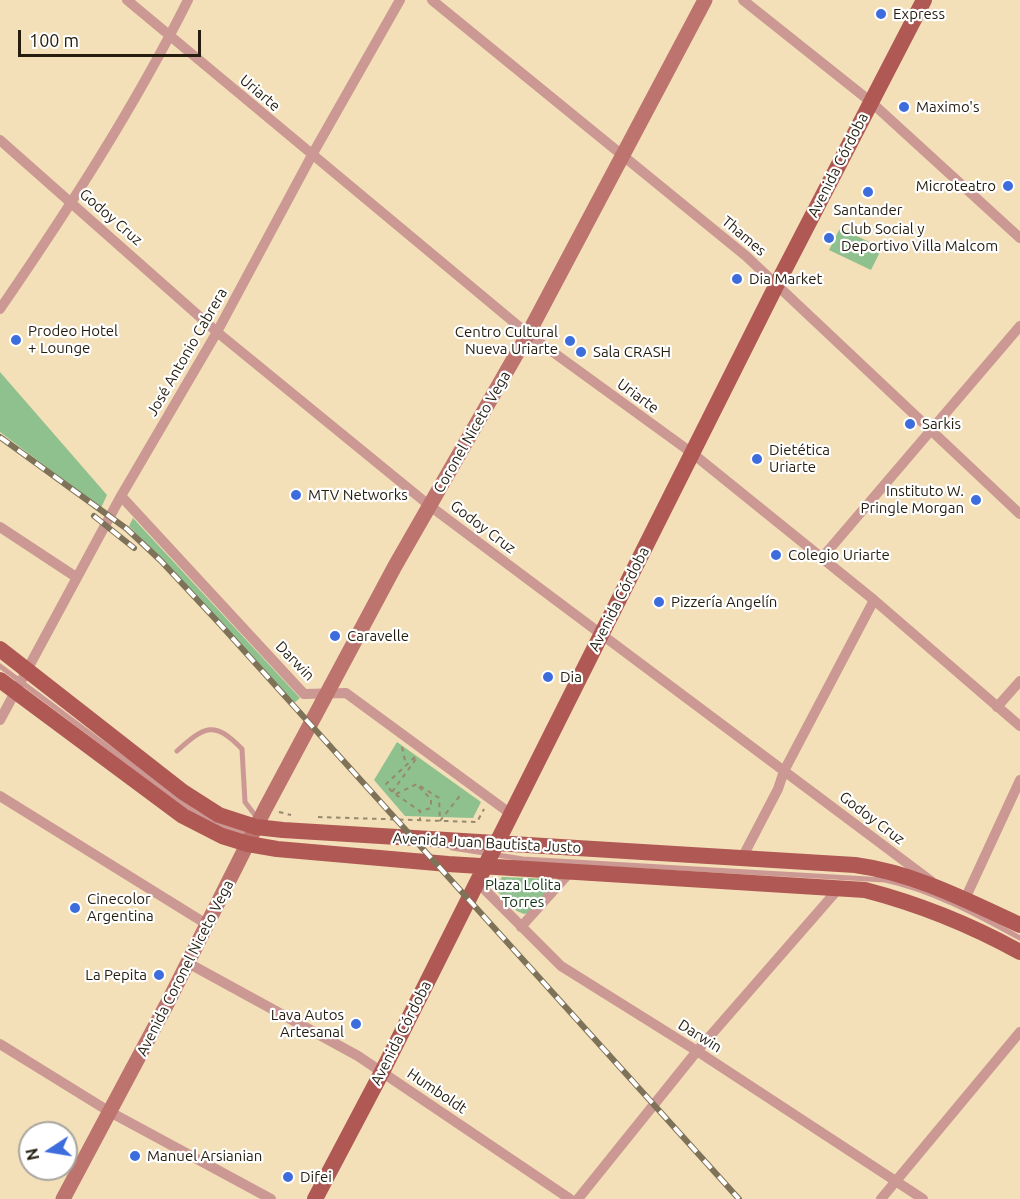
<!DOCTYPE html>
<meta charset="utf-8">
<style>
body{margin:0}
#map{position:relative;width:1020px;height:1199px;overflow:hidden;background:#f3dfb8;font-family:Ubuntu,sans-serif}
canvas{display:block}
.north{position:absolute;left:18px;top:1121px;width:60px;height:60px;box-sizing:border-box;background:#fff;border:2px solid #a8a59f;border-radius:50%;rotate:258deg;font-size:16px;font-weight:700;line-height:24px;text-align:center;color:#251e0f}
.north::after{content:'';display:block;margin:auto;width:21px;height:27px;background:#3d6cdd;clip-path:polygon(50% 0,100% 100%,50% 72%,0 100%)}
.scale{position:absolute;left:18px;top:30px;width:183px;height:27px;box-sizing:border-box;border:3px solid #251e0f;border-top:0;padding-left:8px;font-size:18px;line-height:21px;white-space:nowrap;color:#251e0f;-webkit-text-stroke:4px #fff;paint-order:stroke}
</style>
<div id="map">
<canvas width="1020" height="1199"></canvas>
<div class="north">N</div>
<div class="scale">100 m</div>
</div>
<script>
const ctx = document.querySelector('canvas').getContext('2d');
ctx.lineJoin = 'round';
function fillPath(path, color) { ctx.fillStyle = color; ctx.fill(path, 'evenodd'); }
function trace(path, color, width, dash) { ctx.strokeStyle = color; ctx.lineWidth = width; ctx.lineCap = dash ? 'butt' : 'round'; ctx.setLineDash(dash || []); ctx.stroke(path); }
function label(font, color, halo, rows, align = 'center') {
  ctx.font = font + ' Ubuntu,sans-serif'; ctx.lineWidth = 4.5; ctx.setLineDash([]); ctx.textBaseline = 'middle'; ctx.strokeStyle = halo; ctx.fillStyle = color; for (const [text, x, y, turn = 0] of rows) {
    ctx.save(); ctx.translate(x, y); ctx.rotate((+turn || 0) * Math.PI / 180); ctx.textAlign = isNaN(turn) ? turn : align; if (halo) ctx.strokeText(text, 0, 0); ctx.fillText(text, 0, 0); ctx.restore();
  }
}
const green = new Path2D(`
 M840 228 882 248 871 270 829 250Z
 M0 372 107 495 101 508 0 432Z
 M133 518 300 698 294 703 214 614 129 526Z
 M397 742 481 802 473 818 405 816 374 780Z
 M502 877 552 879 555 883 528 913 524 914 517 911 496 890 495 887Z`);
const path = new Path2D(`
 M402 747 406 765
 M415 757 386 784 392 792 420 811V820
 M419 787 431 799V808L420 811
 M392 792 416 759
 M396 794 417 784 439 798 440 821
 M279 812 291 815
 M318 817 477 822 484 809
 M440 821 462 793`);
const lane = new Path2D(`
 M0 666 196 813 229 829 251 834
 M177 751C205 726 214 720 242 749L245 802 258 819
 M452 848 523 859 885 880C932 890 978 915 1020 938`);
const street = new Path2D(`
 M127 0 528 334 692 453 874 600 1020 726
 M432 0 746 256 1020 514
 M743 0 871 102 1020 238
 M0 140 217 332 430 506 931 881
 M0 309C68 210 134 108 188 0
 M121 496 304 694 346 693 511 814
 M0 527 76 577
 M821 559 1020 326
 M997 707 1020 681
 M0 720 121 496 217 332 312 155 400 0
 M0 796 208 925
 M742 858 778 789 784 771 874 600
 M476 881 561 966 697 1051 923 1199
 M965 899 1020 780
 M521 927 571 871
 M188 963 358 1056 570 1199
 M0 1044 110 1112 271 1199
 M578 1199 697 1051 840 887
 M881 1199 1020 1032`);
const secondary = new Path2D(`
 M63 1199 168 1002 265 809 395 566 528 334 705 0`);
const primary = new Path2D(`
 M0 649 183 792 219 815 256 827 283 830 855 865C914 873 966 900 1020 925
 M0 680 183 816 222 836 248 844 277 849 448 864 865 890C919 904 971 925 1020 952
 M315 1199 382 1072 777 284 924 0`);
const rail = new Path2D(`
 M0 437 127 529 161 561 218 622 739 1199
 M94 516 134 548`);
const markers = [
 [881,14,6,"#3d6cdd"],
 [904,107,6,"#3d6cdd"],
 [1008,186,6,"#3d6cdd"],
 [868,192,6,"#3d6cdd"],
 [829,238,6,"#3d6cdd"],
 [737,279,6,"#3d6cdd"],
 [16,340,6,"#3d6cdd"],
 [570,341,6,"#3d6cdd"],
 [581,352,6,"#3d6cdd"],
 [910,424,6,"#3d6cdd"],
 [757,459,6,"#3d6cdd"],
 [296,495,6,"#3d6cdd"],
 [976,500,6,"#3d6cdd"],
 [776,555,6,"#3d6cdd"],
 [659,602,6,"#3d6cdd"],
 [335,636,6,"#3d6cdd"],
 [548,677,6,"#3d6cdd"],
 [75,908,6,"#3d6cdd"],
 [159,975,6,"#3d6cdd"],
 [356,1024,6,"#3d6cdd"],
 [135,1156,6,"#3d6cdd"],
 [288,1177,6,"#3d6cdd"]
];
const poiNames = [
 ["Express",893,14],
 ["Maximo's",916,107],
 ["Microteatro",996,186,"right"],
 ["Santander",868,210,"center"],
 ["Club Social y",841,229],
 ["Deportivo Villa Malcom",841,246],
 ["Dia Market",749,279],
 ["Prodeo Hotel",28,331],
 ["+ Lounge",28,348],
 ["Centro Cultural",558,332,"right"],
 ["Nueva Uriarte",558,349,"right"],
 ["Sala CRASH",593,352],
 ["Sarkis",922,424],
 ["Dietética",769,450],
 ["Uriarte",769,467],
 ["Instituto W.",964,491,"right"],
 ["Pringle Morgan",964,508,"right"],
 ["MTV Networks",308,495],
 ["Colegio Uriarte",788,555],
 ["Pizzería Angelín",671,602],
 ["Caravelle",347,636],
 ["Dia",560,677],
 ["Cinecolor",87,899],
 ["Argentina",87,916],
 ["La Pepita",147,975,"right"],
 ["Lava Autos",344,1015,"right"],
 ["Artesanal",344,1032,"right"],
 ["Manuel Arsianian",147,1156],
 ["Difei",300,1177]
];
const streetNames = [
 ["Uriarte",260,93,40],
 ["Avenida Córdoba",838,165,-63],
 ["Godoy Cruz",111,217,41],
 ["Thames",744,236,40],
 ["José Antonio Cabrera",187,352,-60],
 ["Uriarte",638,396,36],
 ["Coronel Niceto Vega",472,432,-60],
 ["Godoy Cruz",483,527,37],
 ["Avenida Córdoba",619,599,-63],
 ["Darwin",295,661,46],
 ["Godoy Cruz",872,818,37],
 ["Avenida Juan Bautista Justo",487,843,3],
 ["Avenida Coronel Niceto Vega",185,968,-63],
 ["Avenida Córdoba",401,1033,-63],
 ["Darwin",700,1036,32],
 ["Humboldt",437,1091,34]
];
const parkNames = [
 ["Plaza Lolita",523,885],
 ["Torres",523,902]
];
fillPath(green, '#8fc18e');
trace(path, '#97896d', 2, [4.5, 4.5]);
trace(lane, '#cb9894', 5);
trace(street, '#cb9894', 10);
trace(secondary, '#bd736e', 15);
trace(primary, '#b05853', 16);
trace(rail, '#7e7258', 6);
trace(rail, '#fff', 4, [11]);
for (const [x, y, r, color] of markers) { const dot = new Path2D(); dot.arc(x, y, r, 0, 2 * Math.PI); ctx.fillStyle = color; ctx.fill(dot); trace(dot, '#fff', 2); }
label('15px', '#251e0f', '#fff', poiNames, 'left');
label('15px', '#251e0f', '#fff', streetNames);
label('15px', '#153516', '#fff', parkNames);
</script>
